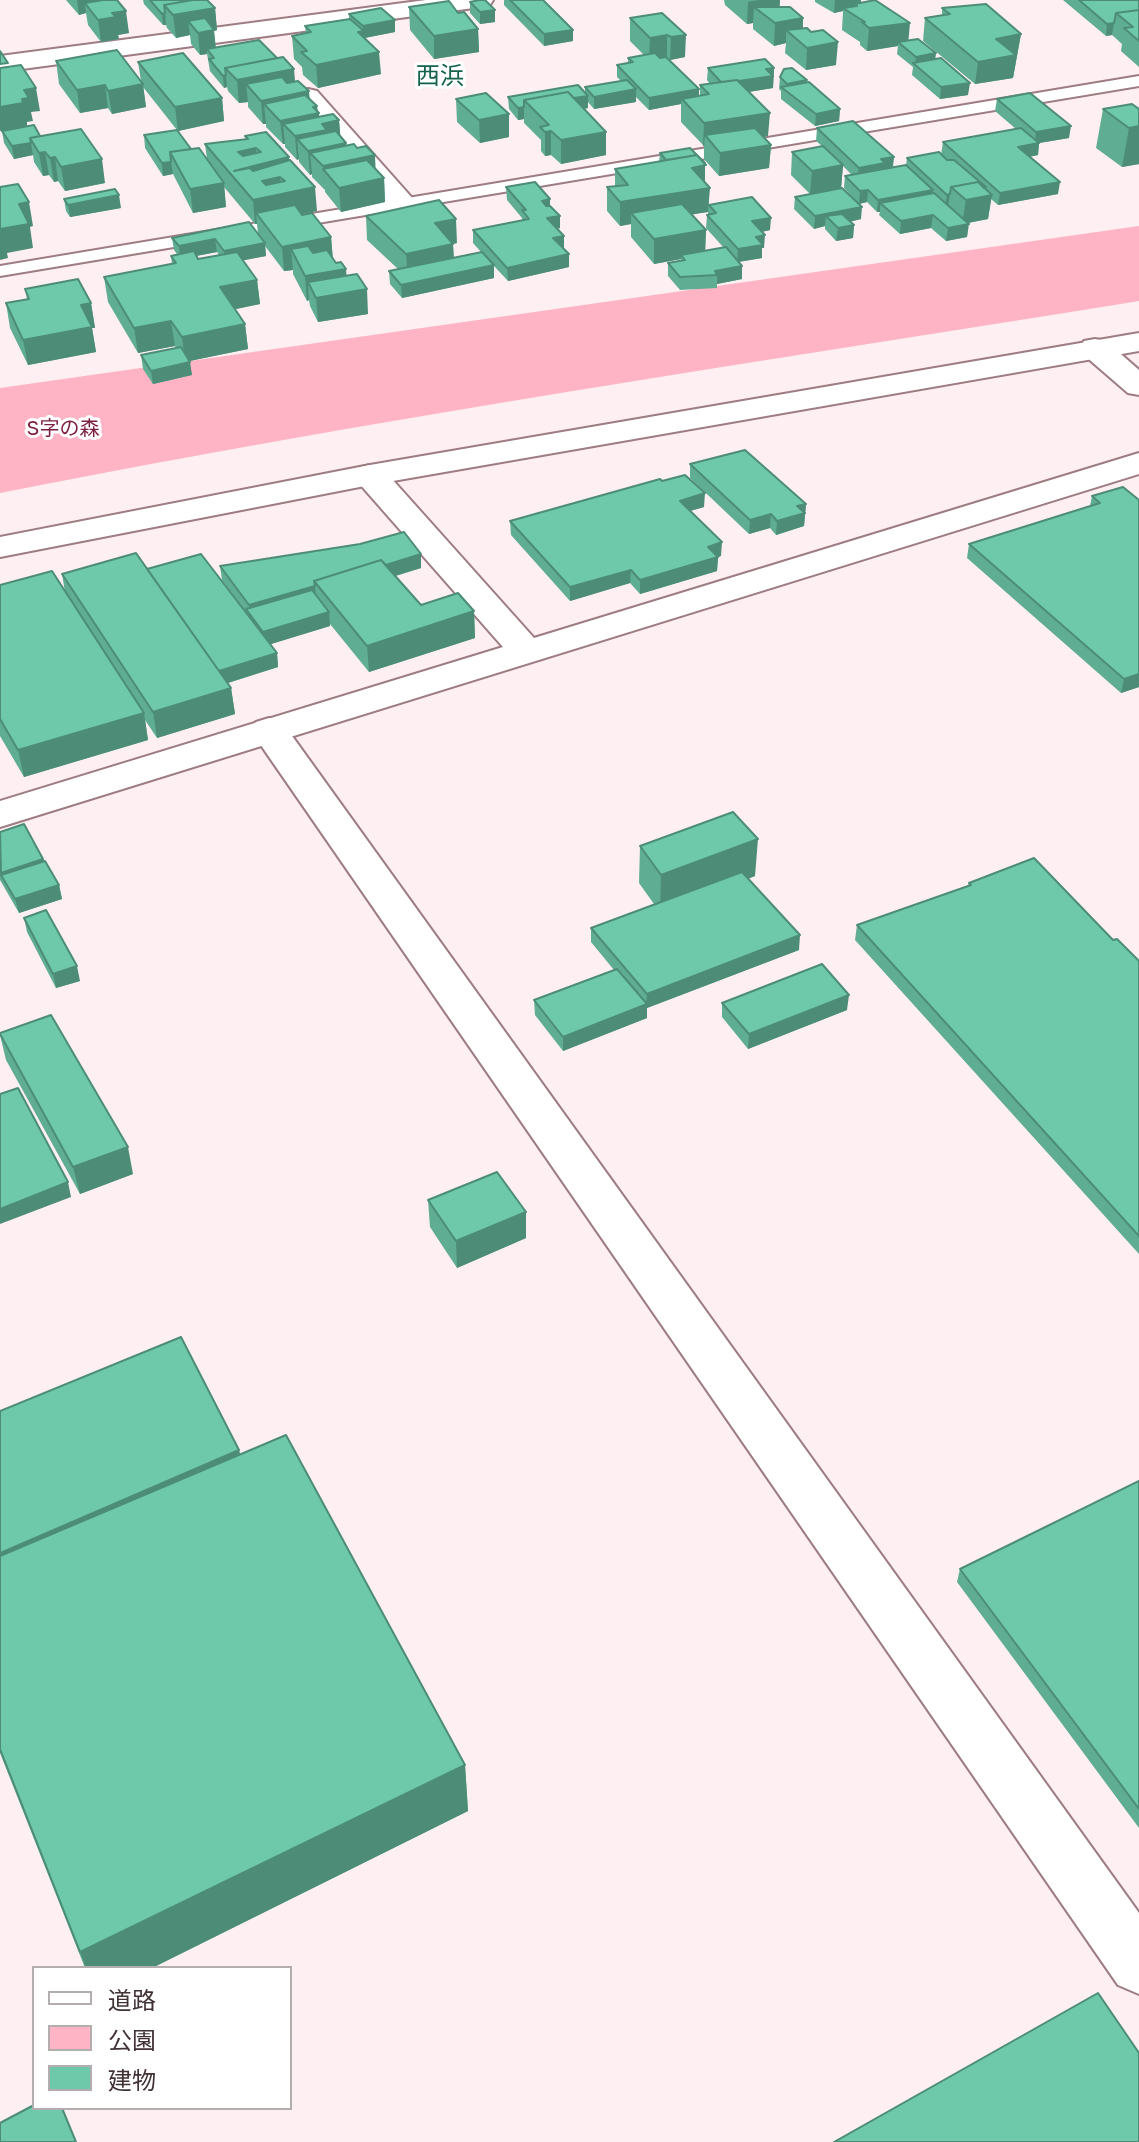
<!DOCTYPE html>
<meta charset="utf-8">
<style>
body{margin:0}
#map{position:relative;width:1139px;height:2142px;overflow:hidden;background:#feeff2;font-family:"Golos Text","Noto Sans JP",sans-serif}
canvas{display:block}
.legend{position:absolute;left:32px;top:1966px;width:260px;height:144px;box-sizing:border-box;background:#fff;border:2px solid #b3adae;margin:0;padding:10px 14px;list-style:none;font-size:24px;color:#403235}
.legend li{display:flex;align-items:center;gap:16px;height:40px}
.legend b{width:40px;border:2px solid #b3adae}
</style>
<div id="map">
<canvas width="1139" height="2142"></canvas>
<ul class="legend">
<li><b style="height:10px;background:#fff"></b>道路</li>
<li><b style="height:22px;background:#feb4c4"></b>公園</li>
<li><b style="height:22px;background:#6ec9ab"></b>建物</li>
</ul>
</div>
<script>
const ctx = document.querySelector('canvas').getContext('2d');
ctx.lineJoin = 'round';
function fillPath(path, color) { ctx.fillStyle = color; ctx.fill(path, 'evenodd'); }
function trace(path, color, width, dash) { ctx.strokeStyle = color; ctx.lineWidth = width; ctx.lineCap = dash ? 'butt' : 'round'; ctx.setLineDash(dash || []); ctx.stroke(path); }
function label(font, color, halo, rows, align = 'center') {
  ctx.font = font + ' "Golos Text","Noto Sans JP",sans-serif'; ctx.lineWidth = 6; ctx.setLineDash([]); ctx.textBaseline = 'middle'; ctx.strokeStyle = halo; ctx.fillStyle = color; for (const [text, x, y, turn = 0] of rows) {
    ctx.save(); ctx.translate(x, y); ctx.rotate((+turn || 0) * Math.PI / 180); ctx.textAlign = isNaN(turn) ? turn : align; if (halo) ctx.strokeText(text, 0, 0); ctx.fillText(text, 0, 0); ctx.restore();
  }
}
const green = new Path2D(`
 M1139 226V301C759 362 377 418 0 493V388Z`);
const service = new Path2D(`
 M1139 76V86L0 276V266Z`);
const minor = new Path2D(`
 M426 0H493L490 5 481 7 0 72V56Z
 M308 89 317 91 413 199 417 205 413 211 403 213 393 211 299 103 295 97 299 91Z
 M1095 339 1106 341 1139 370V395L1128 393 1084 355 1080 348 1084 341Z
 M1139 453V474L0 827V801L503 647 358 482 353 475 358 468 370 465 382 468 534 638Z`);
const tertiary = new Path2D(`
 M1139 333V351L370 485 0 557V537L370 465Z
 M269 718 282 722 1139 1913V1994L1118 1985 256 738 250 730 256 722Z`);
const wall = new Path2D(`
 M66 0H117L129 33 118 35 119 39 101 42 88 25 86 13 79 15Z
 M143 0H207L215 8 217 30 214 31 216 48 295 81 317 106 319 116 339 120 340 136 347 146 376 170 384 178 385 202 341 212 325 192V190L312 177V174L310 175 299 162V159L297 160 285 147V144H283L266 127V124H263L248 107V102L239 103 228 91 227 87 224 88 210 71 207 54 200 55 191 44 190 35 176 38 167 28 166 25H163L144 4Z
 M504 0H543L573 41 544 46 504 5Z
 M724 0H780L779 7 803 18V29L836 65 806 70 785 53 786 43 774 46 753 29V23L747 24 725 5Z
 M815 0H861V3L908 41 936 53 935 59 968 95 940 99 912 75 913 67 897 54 898 46 867 51 860 45V42L842 30 843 11 834 13 815 2Z
 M1063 0H1139V67L1121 51 1122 44 1112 35 1106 36Z
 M470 2 495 22 480 24 470 13Z
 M409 7 458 13 478 29 479 52 434 59 410 30Z
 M942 8 1021 34 1013 78 975 84 923 41 925 18 942 16Z
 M662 13 685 57 670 60 666 57 699 89V96H700V85L710 84 707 80 708 68H774L773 88 749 92 768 136 763 137 771 145 769 168 719 176 704 159V146L681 122V104L649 110 636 97V102L594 109 588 102V108L584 109 606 132V155L561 164 551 155 545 156 541 151V140L524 123V119L518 120 509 109 508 97 585 92V87L621 81 617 77V65L628 63V58L644 55 630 41V18Z
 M349 14 395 32 365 38 381 74 318 88 303 75 302 67 294 59 292 36 306 33 305 26 349 19Z
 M56 61 141 81 138 62 222 98 224 121 178 131 191 149 207 159 205 144 246 139 245 136 289 160 317 211 301 214 331 237 333 259 346 276 368 314 318 322 310 306 309 300 307 301 293 274V270L284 271 265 246 266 256 243 260 257 280 260 304 235 309 245 324 248 349 189 361 192 375 153 384 143 369 141 355 176 348 175 346 138 353 108 302 104 277 172 264 171 256 177 254 174 250 172 238 258 234 257 224H255L224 187 226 207 193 213 173 174 163 176 145 148 144 135 177 130 143 87 146 107 112 114 108 108 80 113 59 84ZM217 252 219 255 198 259 196 256Z
 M780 77 807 80V82L840 109 839 121 815 126 781 99V91L779 89Z
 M456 99 509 137 480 143 457 122Z
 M997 99 1069 138 1039 143 1038 155 1030 157 1058 194 998 205 991 199 988 219 968 223 967 237 946 241 931 228 900 234 879 215 880 212H877L867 202 859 204 861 219 850 222 854 225 853 238 836 241 825 229V226L814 229 794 209 795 197 810 194 791 175 792 152 822 146 816 141 817 128 894 157 893 168 906 165 907 158 941 155 943 142 1016 129 995 111ZM843 166 852 175 845 176 844 188 859 204 841 188Z
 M1103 109H1139V164L1122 167 1096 148Z
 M2 131 40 136 105 183 65 191 58 181 54 182 49 175 43 176 34 162 33 155 14 159 4 143Z
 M660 153 705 163V182L709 205 770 230 762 232 764 248H762V258L739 262 742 279 717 284V288L680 290 668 276V263L681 261V259L654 264 631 237V224L620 226 607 211V187L615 186V169L659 162ZM708 212V215H707L706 228 724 248 705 251 706 230 691 214Z
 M506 187 550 206 560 228 557 229 569 267 508 281 494 266V278L402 298 390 284 389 271 398 269 367 240 366 216 457 243 453 244 454 258 481 252 473 243V230L522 220V218L507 200Z
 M64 199 121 208 70 217 66 211Z
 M25 289 91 303 95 328H92L96 352 28 365 10 328 6 303 27 299Z
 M690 464 806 504 804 526 776 535 770 528 749 534 690 478Z
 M662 481 704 507 690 511 721 556 718 557 717 571 640 594 630 583 570 601 511 535 510 521Z
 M1092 496 1139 500V687L1121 693 967 558 969 544 1090 506Z
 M220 566 421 568 396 576 421 605 474 611 475 638 369 672 330 624V626L270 644 277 653 278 667 228 683 231 688 235 714 157 738 145 720 148 740 24 777 0 736V585L65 592 62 574 147 569 247 614 222 580Z
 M0 832 43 859 59 885 62 899 19 913 0 880Z
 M640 846 755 876 748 879 799 950 647 1008V1018L563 1051 535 1015 534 1000 614 970 591 942V928L654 904 639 883Z
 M969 883 1113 940 1139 961V1254L855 940 857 925 968 886Z
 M24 918 80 981 56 988 27 932Z
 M722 1003 847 1010 748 1049 722 1017Z
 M0 1035 133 1174 80 1194 6 1060Z
 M428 1200 526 1238 457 1268 430 1227Z
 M0 1411 239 1450 240 1455 465 1765 468 1811 152 1968H85L0 1753Z
 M1139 1481V1828L957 1582 960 1569Z`);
const shadedWall = new Path2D(`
 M77 0H110L85 3 86 13 79 15Z
 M758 0H780L779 18 754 7 753 23 747 24 748 2Z
 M835 0H861L860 8 855 4 854 9 843 8V11L834 13Z
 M215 8 217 30 214 31 216 52 207 49V54L200 55 198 33 188 21 190 35 176 38 173 15Z
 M495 10V22L480 24V12Z
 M126 11 129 33 118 35 119 39 101 42 98 20 112 13Z
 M165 13 166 25H163L162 14Z
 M803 18 802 40 786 30V43L774 46 775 23Z
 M395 20V32L364 38 358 32 363 31V26Z
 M910 23 908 45 898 42V46L867 51 869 28Z
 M1114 23 1112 35 1106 36 1107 24Z
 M478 29 479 52 434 59V36Z
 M573 30V41L544 46V34Z
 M1021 34 1013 78 975 84 978 62 996 39Z
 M667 35V57L649 60 650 38Z
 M686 35 685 57 670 60 671 37Z
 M838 42 836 65 806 70 807 48Z
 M379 52 381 74 318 88 316 65Z
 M936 53 934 65 915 64 916 57Z
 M774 68 773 88 722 96 723 84Z
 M294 69 296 92 246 84 248 102 239 103 237 80Z
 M226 75 227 87 224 88 223 76Z
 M970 83 968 95 940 99 941 87Z
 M143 84 146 107 112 114 108 91Z
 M105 85 108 108 80 113 77 90Z
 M36 88 40 111 31 112 33 121 27 122V126L0 131V107L22 99 24 90Z
 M636 89V102L594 109V97Z
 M699 89V102L682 99 681 104 649 110V98Z
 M309 91 311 114 264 104 266 124H263L261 101Z
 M588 96V108L540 116 529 106Z
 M222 98 224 121 178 131 175 107Z
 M317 106V114L319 113 320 131 322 124 339 120 341 143H346L348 161 375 155 376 179 323 169 325 190 323 166 310 153 312 174 310 175 308 151 297 139 299 159 297 160 295 136 283 124 285 144H283L280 121Z
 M524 107V119L518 120V108Z
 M840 109 839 121 815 126 816 114Z
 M770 113 768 136 713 145 705 135 704 146H703L704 123Z
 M509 114V137L480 143 479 120Z
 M1071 126 1069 138 1039 143 1038 155 1016 159 1018 147 1035 144 1036 132Z
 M1139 126V164L1122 167 1129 128Z
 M551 131V155L545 156V132Z
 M606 132V155L561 164V140Z
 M43 141 49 175 43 176 39 153Z
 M31 143 33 155 14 159 12 146Z
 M771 145 769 168 719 176 720 153Z
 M256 148 258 165 289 157 291 181 280 177 282 194 315 187 317 211 263 222 256 213 257 224H255L253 200 238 152Z
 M55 157 58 181 54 182 50 158Z
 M894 157 892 169 857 180 859 168 881 159Z
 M102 159 105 183 65 191 61 167Z
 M171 162 173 174 163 176 162 163Z
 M705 163V189L710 188 708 212 640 223 631 213V224L620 226V202L673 168Z
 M843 165 841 189 810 194 812 171Z
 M384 178 385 202 341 212 339 188Z
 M1060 182 1058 194 998 205 1000 193Z
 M224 183 226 207 193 213 190 189Z
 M986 187 985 196 992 195 988 219 962 224 966 200Z
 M868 190 867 202 859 204 860 191Z
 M933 190 932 203H880V212H877L878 200Z
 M950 194 948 207H945L947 195Z
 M119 195 121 208 70 217 68 205Z
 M550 199V212L542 201Z
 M29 202 33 226 30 227 33 248 7 253 8 258 0 260V229L19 204Z
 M862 207 861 219 834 225 826 216 825 226 814 229 815 216Z
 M933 215 931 228 900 234 901 221Z
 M560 216V228L547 231V218Z
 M771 218 770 230 751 234 752 221Z
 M456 219 457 243 436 248 435 223Z
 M969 224 967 237 946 241 948 228Z
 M854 225 853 238 836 241 838 228Z
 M706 230 705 255H681V259L654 264V239Z
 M765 235 764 248H762V258L737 262 738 249 756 237Z
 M564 236V248L553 238Z
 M331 237 333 262 291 249 293 270 284 271 282 247Z
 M215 239 217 252 180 259 179 246Z
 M265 243 266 256 225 264 224 251Z
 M453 244 454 268 408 279 406 254Z
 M569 254V267L508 281 507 268Z
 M494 265V278L402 298 401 285Z
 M742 266V279L717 284V275L715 271Z
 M346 269 348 293 367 289 368 314 318 322 316 298 308 282 309 300 307 301 305 276Z
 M257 280 260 304 222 312 220 287Z
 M91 303 95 328H92L96 352 28 365 23 340 81 305Z
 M171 321 175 346 138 353 134 328Z
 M245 324 248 349 185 362 182 337Z
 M190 362 192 375 153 384 151 371Z
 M705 493 704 507 679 514 680 501Z
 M806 504 804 526 776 535 777 521 797 506Z
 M771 514 770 528 749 534 750 520Z
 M722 542 721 556 711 559 718 557 717 571 640 594V580L708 547Z
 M421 554V568L327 596 318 585Z
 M631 570 630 583 570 601V587Z
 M315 586 316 600 250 614 249 605Z
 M474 611 475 638 369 672 367 646Z
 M329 612 330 626 265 646 263 632Z
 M277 653 278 667 221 685 219 671Z
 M1139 674V687L1121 693 1124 679Z
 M231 688 235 714 157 738 153 712Z
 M144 713 148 740 24 777 18 750Z
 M758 839 755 876 660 912 661 875Z
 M43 859 46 873 2 876 1 873Z
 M59 885 62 899 19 913 15 899Z
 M800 935 799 950 647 1008V1018L563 1051V1037L646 1004 647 994Z
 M77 966 80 981 56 988 53 974Z
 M849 995 847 1010 748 1049 749 1034Z
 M128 1147 133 1174 80 1194 73 1167Z
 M68 1182 71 1197 0 1224V1209Z
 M526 1212V1238L457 1268 456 1241Z
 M239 1450 242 1463 0 1568V1553Z
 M465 1765 468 1811 152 1968H86L80 1952Z`);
const building = new Path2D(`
 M103 0H117L126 11 112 13 116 17 98 20 85 3Z
 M150 0H193L164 5 165 13 162 14Z
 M193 0H207L215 8 173 15 164 5Z
 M479 0H485L495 10 480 12 470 2Z
 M510 0H543L573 30 544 34Z
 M875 0 910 23 869 28 862 22H865L843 8 857 6 855 4Z
 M1079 0H1139V10L1116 13 1114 23 1107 24Z
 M449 1 458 13 464 12 478 29 434 36 409 7Z
 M986 4 1021 34 996 39 1016 55 978 62 925 18 950 14 942 8Z
 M754 7H790L803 18 775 23Z
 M381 8 395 20 363 26 349 14Z
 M1139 10V41L1124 28 1133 27 1116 13Z
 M662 13 686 35 671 37 667 35 650 38 630 18Z
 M205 18 214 30 198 33 188 21Z
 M350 19 364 31 358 32 379 52 316 65 301 52 307 51 292 36 311 32 305 26Z
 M807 28 811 32 823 30 838 42 807 48 786 30Z
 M918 39 936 53 916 57 898 42Z
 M259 40 277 58 225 68 226 75 223 76 209 59 214 58 207 49Z
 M117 50 143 84 108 91 105 85 77 90 56 61Z
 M0 51 8 63 0 64Z
 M183 53 222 98 175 107 138 62Z
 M655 53 660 58 666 57 699 89 649 98 617 65 633 62 628 58Z
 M283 57 294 69 237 80 225 68Z
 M941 58 970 83 941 87 913 63Z
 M765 59 774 68 766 69 773 76 739 81 737 80 721 82 708 68Z
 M21 65 36 88 24 90 29 98 22 99 23 103 0 107V68Z
 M792 68 807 80 787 84 780 77 784 69Z
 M282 77 287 83 298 81 309 91 261 101 246 84Z
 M627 80 636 89 594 97 585 87Z
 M737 80 770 113 704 123 682 99 709 94 700 85Z
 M809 82 840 109 816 114 781 87Z
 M578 85 588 96 574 98 568 92 524 100V107L518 108 508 97Z
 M568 92 606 132 561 140 551 131 545 132 540 127 549 125 524 100Z
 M486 93 509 114 479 120 456 99Z
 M1030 93 1071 126 1036 132 997 99Z
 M305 95 317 106 313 107 319 113 280 121 264 104Z
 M1132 104 1139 109V126L1129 128 1103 109Z
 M333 114 339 120 322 124 327 130 295 136 283 124Z
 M853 121 894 157 881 159 885 163 859 168 817 128Z
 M34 125 40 136 30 138 31 143 12 146 2 131Z
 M755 128 771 145 720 153 705 135Z
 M1021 128 1039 143 1018 147 1060 182 1000 193 943 142Z
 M81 129 102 159 61 167 55 157 50 158 45 152 39 153 30 138Z
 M177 130 191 149 170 152 171 162 162 163 144 135Z
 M336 131 346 143 308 151 297 139Z
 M266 132 289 157 234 171 250 168 253 171 290 160 315 187 253 200 205 144 248 139 245 136ZM256 148 261 152 243 156 238 152ZM280 177 285 181 266 185 262 181Z
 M354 144 357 148 366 146 375 155 323 166 310 153Z
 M823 146 843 165 812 171 792 152Z
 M199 148 224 183 190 189 170 152Z
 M690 148 705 163H704L697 155 666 160 660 153Z
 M939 152 947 160H954L986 187 984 188 978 182 951 187 950 194 947 195 907 158Z
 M697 155 706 165 692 168 710 188 620 202 607 187 628 185 615 169Z
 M367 160 384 178 339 188 323 169Z
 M906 165 933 190 878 200 868 190 860 191 845 176Z
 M535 182 550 199 542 201 546 206H550L560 216 547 218 564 236 553 238 569 254 507 268 473 230 529 219 522 210H526L506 187Z
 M978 182 992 195 966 200 951 187Z
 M18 184 29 202 19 204 29 224 0 229 3 234 0 235V187Z
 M842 188 862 207 815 216 795 197Z
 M115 189 119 195 68 205 64 199Z
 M934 193 969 224 948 228 933 215 901 221 880 203Z
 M752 197 771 218 752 221 765 235 756 237 763 245 738 249 707 215 716 213 709 205Z
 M439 200 456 219 435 223 453 244 406 254 366 216Z
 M682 204 706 230 654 239 631 213Z
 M295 205 302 215 312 213 331 237 282 247 256 213Z
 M842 214 854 225 838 228 826 216Z
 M249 222 265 243 224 251 215 239 179 246 172 238Z
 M308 246 313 253 327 250 336 263 341 262 346 269 305 276 291 249Z
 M726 247 742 266 715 271 717 275 680 277 668 263 685 260 681 255Z
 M194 251 198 259 237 252 257 280 220 287 245 324 182 337 171 321 134 328 104 277 176 263 171 256Z
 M482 252 494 265 401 285 389 271Z
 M357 274 367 289 316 298 308 282Z
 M78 279 91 303 81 305 92 327 23 340 6 303 29 299 25 289Z
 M181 347 190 362 151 371 141 355Z
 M745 450 806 504 797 506 805 513 777 521 771 514 750 520 690 464Z
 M685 475 705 493 680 501 722 542 708 547 718 557 640 580 631 570 570 587 510 521 660 479 662 481Z
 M1123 487 1139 500V674L1124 679 969 544 1100 503 1092 496Z
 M404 532 421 554 386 565 381 560 314 581 315 586 249 605 220 566 360 544Z
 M136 553 231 688 153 712 62 574Z
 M201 554 277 653 219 671 147 569Z
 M381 560 421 605 458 593 474 611 367 646 314 581Z
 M52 571 144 713 18 750 0 719V585Z
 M312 590 329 612 263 632 246 609Z
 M733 812 758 839 661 875 640 846Z
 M24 824 43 859 1 873 0 832Z
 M1034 858 1113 940 1117 939 1139 961V1236L857 925 971 885 969 883Z
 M45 861 59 885 15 899 1 875Z
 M742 872 800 935 647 994 591 928Z
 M46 910 77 966 53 974 24 918Z
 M822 964 849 995 749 1034 722 1003Z
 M617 969 647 1004 563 1037 534 1000Z
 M51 1015 128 1147 73 1167 0 1034V1033Z
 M18 1088 68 1182 0 1209V1094Z
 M497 1172 526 1212 456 1241 428 1200Z
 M181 1337 239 1450 0 1553V1411Z
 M286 1435 465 1765 80 1952 0 1749V1556Z
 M1139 1481V1809L960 1569Z
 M1098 1993 1139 2053V2142H834Z
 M34 2105V2108H62L76 2142H0V2123Z`);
const farParknames = [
 ["S字の森",63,429]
];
const farQuarternames = [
 ["西浜",440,76]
];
fillPath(green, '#feb4c4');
trace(service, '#9d7c83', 4);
trace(minor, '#9d7c83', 4);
trace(tertiary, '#9d7c83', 4);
fillPath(service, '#fff');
fillPath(minor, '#fff');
fillPath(tertiary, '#fff');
fillPath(wall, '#5fad93');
fillPath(shadedWall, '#4d8d78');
fillPath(building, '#6ec9ab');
trace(building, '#4d8d78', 2);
label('20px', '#7d2040', '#fff', farParknames);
label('24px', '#14614d', '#fff', farQuarternames);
</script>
